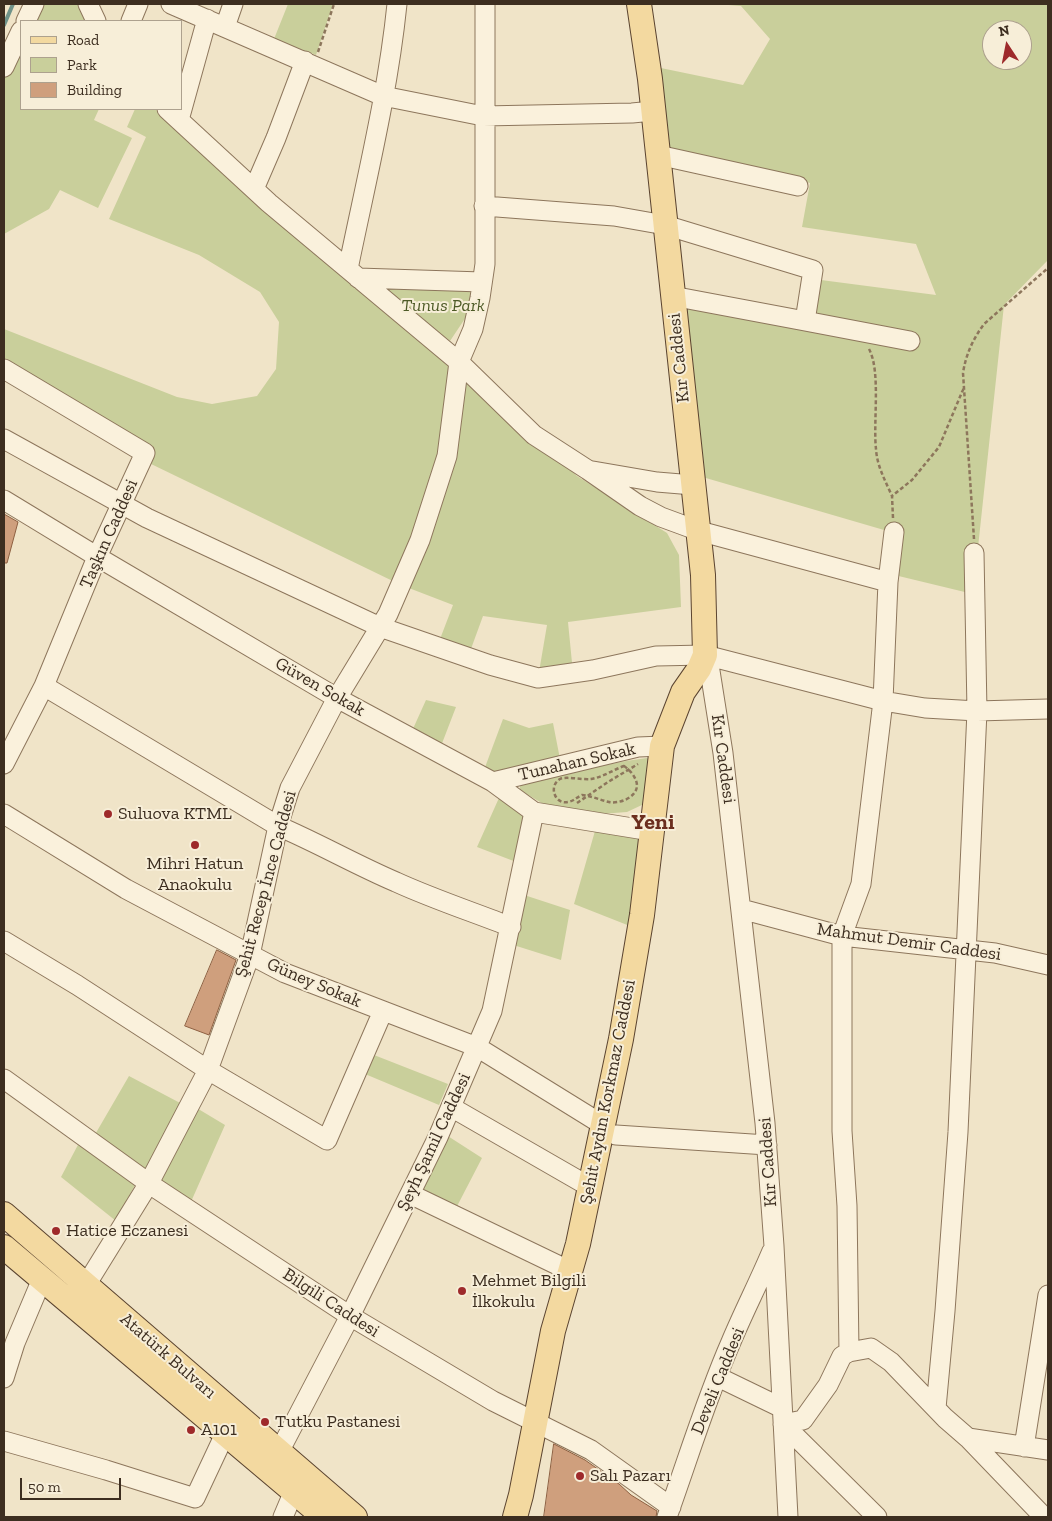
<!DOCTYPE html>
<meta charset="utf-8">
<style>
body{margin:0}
#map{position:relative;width:1052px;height:1521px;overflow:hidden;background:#f0e4c8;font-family:"Zilla Slab",serif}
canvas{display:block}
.frame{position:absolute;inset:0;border:5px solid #3d2e20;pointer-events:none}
.legend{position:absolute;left:20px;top:20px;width:162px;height:90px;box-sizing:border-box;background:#f7eed8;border:1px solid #ada18e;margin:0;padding:6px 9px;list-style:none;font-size:15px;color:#3d2e20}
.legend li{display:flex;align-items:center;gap:10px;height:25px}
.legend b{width:25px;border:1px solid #ada18e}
.north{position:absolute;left:982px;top:20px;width:50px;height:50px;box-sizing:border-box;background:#f7eed8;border:1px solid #ada18e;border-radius:50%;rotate:349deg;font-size:14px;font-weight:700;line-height:20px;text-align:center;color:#3d2e20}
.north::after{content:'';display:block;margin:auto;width:18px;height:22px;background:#9e2a2b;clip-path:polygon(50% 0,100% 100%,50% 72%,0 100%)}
.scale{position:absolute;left:20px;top:1478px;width:101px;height:22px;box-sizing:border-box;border:2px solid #3d2e20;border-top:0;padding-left:6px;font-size:15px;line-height:18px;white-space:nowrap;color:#3d2e20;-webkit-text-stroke:4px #f7eed8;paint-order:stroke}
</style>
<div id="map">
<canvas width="1052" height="1521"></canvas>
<div class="frame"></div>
<ul class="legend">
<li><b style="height:6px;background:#f3d9a0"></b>Road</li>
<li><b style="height:14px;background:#c9cf9b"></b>Park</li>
<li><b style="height:14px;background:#cf9f7d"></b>Building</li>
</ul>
<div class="north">N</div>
<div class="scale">50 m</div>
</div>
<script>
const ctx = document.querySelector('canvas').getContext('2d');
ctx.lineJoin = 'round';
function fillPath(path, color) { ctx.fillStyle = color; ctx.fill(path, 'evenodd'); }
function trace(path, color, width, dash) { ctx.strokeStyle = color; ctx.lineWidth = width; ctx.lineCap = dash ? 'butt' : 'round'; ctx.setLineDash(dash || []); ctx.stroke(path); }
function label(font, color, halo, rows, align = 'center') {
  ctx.font = font + ' "Zilla Slab",serif'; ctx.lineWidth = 4; ctx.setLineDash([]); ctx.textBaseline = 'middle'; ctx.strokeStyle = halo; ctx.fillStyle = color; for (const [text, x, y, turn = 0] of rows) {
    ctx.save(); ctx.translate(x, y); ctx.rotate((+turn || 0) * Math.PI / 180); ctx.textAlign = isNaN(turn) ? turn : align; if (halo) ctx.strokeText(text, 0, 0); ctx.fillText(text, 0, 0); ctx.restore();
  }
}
const green = new Path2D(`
 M38 4H81L90 21H30Z
 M288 4H333L316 55 274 39Z
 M716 4H1048V260L1004 305 973 594 882 572 884 530 699 476 682 307 807 329 821 280 936 295 916 244 802 227 810 183 666 148 656 67 743 85 770 39 741 6ZM992 30H1022V60H992Z
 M21 40V109H99L94 120 132 138 98 208 60 190 49 209 4 234V77Z
 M135 109H155L245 181 459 362 577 476 667 533 679 555 681 607 568 622 573 673 538 678 547 625 483 616 468 657 437 647 453 605 401 585 149 463 4 369V329L177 397 212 404 257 396 276 369 279 322 260 292 199 255 109 219 146 137 127 127Z
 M369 280 478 284 472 308 450 341Z
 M426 700 456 707 441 746 412 731Z
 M503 719 529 728 553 723 560 759 493 777 484 770Z
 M647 758 652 763 644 804 627 812 587 815 550 808 520 790V784L524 782 626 761Z
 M503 789 534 812 524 865 477 847Z
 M597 824 651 831 640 930 574 904Z
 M518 893 570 910 561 960 507 943Z
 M374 1055 448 1084 439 1105 365 1074Z
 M129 1076 182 1104 143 1174 93 1138Z
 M195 1107 225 1125 190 1204 157 1180Z
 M440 1131 482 1158 453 1214 410 1194Z
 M80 1141 136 1183 116 1221 61 1177Z`);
const stream = new Path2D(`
 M4 25 13 4`);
const building = new Path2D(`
 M4 514 18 522 7 563H4Z
 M217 950 236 960 209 1035 185 1026Z
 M554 1444 585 1460 619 1484 631 1495 657 1511 656 1517H544Z`);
const path = new Path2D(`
 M318 52 334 4
 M869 349C881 371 873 422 876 449 877 466 885 480 892 496
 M893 518 892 496 912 480 939 447 962 392 964 388
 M974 539 963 373C966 354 973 339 984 324L1048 268
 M624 766C630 770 637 778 637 786 636 798 619 804 609 802 600 800 592 796 582 795 577 797 574 801 568 802 555 805 548 786 560 779 566 776 582 780 591 779 603 777 613 770 624 766Z
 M577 803 608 782 638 764`);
const minor = new Path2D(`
 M88 4 96 21
 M171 4 383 96 483 116 632 113 653 111
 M26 21 34 4
 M131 21 138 4
 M225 27 233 4
 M4 67 21 31
 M167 109 269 203 459 362 534 435 588 470 640 506 661 517 699 531 888 582
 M179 120 207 19
 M658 155 798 186
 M254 189 276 138 305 61
 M484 206 614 216 665 225 813 270 805 321 672 296
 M348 269C366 181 388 93 397 4
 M358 278 482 282
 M805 321 910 341
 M4 369 145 453 97 557 44 686 4 764
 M4 439 147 518 380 627 490 665 538 678 593 670 656 656 705 655 883 701 925 708 977 711 1048 709
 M593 471 657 482 693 485
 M4 500 106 562 337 698 493 782 534 812 651 831
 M705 655 710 671 723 753 765 1123 774 1246 788 1517
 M44 686 278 826C318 843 356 865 396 882 433 899 473 912 511 927
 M493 782 638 747 662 746
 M4 814 126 889 285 973 477 1047 603 1125
 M741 909 842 936 995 953 1048 965
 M4 941 77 985 208 1070 327 1140 383 1011
 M4 1079 154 1187 350 1316 493 1401 591 1450 671 1507
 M451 1107 590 1187
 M616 1135 767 1145
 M410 1194 570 1271
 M86 1285 149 1183 208 1070 250 955 278 826 290 788 337 698 388 614 420 540 447 456 459 362 473 329 480 298 485 264V4
 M849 1352 847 1206 842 1131V936L861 884 883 701 888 582 894 532
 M718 1377 782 1408
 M4 1378 15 1343 42 1279
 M936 1408 945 1311 958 1132 977 711 974 553
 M783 1424 803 1420 828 1385 842 1356 849 1352 871 1348 891 1362 945 1418 968 1438 1048 1450
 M783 1424 877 1517
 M968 1438 1044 1517
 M4 1441 106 1470 195 1498 225 1434
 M1024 1447 1048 1295
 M279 1452 350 1316 438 1137 492 1011 534 812
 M283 1517 294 1491
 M667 1517C688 1459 706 1399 731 1342 744 1311 759 1282 772 1251`);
const major = new Path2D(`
 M4 1214 355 1517
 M4 1247 324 1517
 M515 1517 521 1495 553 1331 578 1244 621 1039 642 915 662 746 683 692 699 669 705 655 703 575 650 79 639 4`);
const markers = [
 [108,814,5,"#9e2a2b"],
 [195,845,5,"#9e2a2b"],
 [56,1231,5,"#9e2a2b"],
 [462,1291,5,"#9e2a2b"],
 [265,1422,5,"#9e2a2b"],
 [191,1430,5,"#9e2a2b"],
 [580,1476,5,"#9e2a2b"]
];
const parkNames = [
 ["Tunus Park",443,306]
];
const streetNames = [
 ["Kır Caddesi",679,358,-96],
 ["Taşkın Caddesi",109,534,-66],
 ["Güven Sokak",320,687,30],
 ["Kır Caddesi",723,759,82],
 ["Tunahan Sokak",577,762,-13],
 ["Şehit Recep İnce Caddesi",266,884,-75],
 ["Mahmut Demir Caddesi",909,942,8],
 ["Güney Sokak",314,983,23],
 ["Şehit Aydın Korkmaz Caddesi",608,1092,-79],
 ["Şeyh Şamil Caddesi",434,1142,-65],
 ["Kır Caddesi",768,1162,-94],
 ["Bilgili Caddesi",331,1303,33],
 ["Atatürk Bulvarı",168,1356,41],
 ["Develi Caddesi",718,1381,-68]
];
const poiNames = [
 ["Suluova KTML",118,814],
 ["Mihri Hatun",195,864,"center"],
 ["Anaokulu",195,885,"center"],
 ["Hatice Eczanesi",66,1231],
 ["Mehmet Bilgili",472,1281],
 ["İlkokulu",472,1302],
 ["Tutku Pastanesi",275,1422],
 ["A101",201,1430],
 ["Salı Pazarı",590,1476]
];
const districtNames = [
 ["Yeni",653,823]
];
fillPath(green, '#c9cf9b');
trace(stream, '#6f938a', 4);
fillPath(building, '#cf9f7d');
trace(building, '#8d5f41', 1);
trace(minor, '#8d765c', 21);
trace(major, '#5b4430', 26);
trace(path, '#8d765c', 2.5, [4, 2.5]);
trace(minor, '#faf1dc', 19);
trace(major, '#f3d9a0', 24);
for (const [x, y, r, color] of markers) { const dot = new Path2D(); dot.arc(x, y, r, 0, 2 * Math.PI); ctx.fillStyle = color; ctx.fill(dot); trace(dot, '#f7eed8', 2); }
label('italic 18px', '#4d5a26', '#f7eed8', parkNames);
label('18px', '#3d2e20', '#f7eed8', streetNames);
label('18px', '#3d2e20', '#f7eed8', poiNames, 'left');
label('bold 22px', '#6b2e1e', '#f7eed8', districtNames);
</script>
